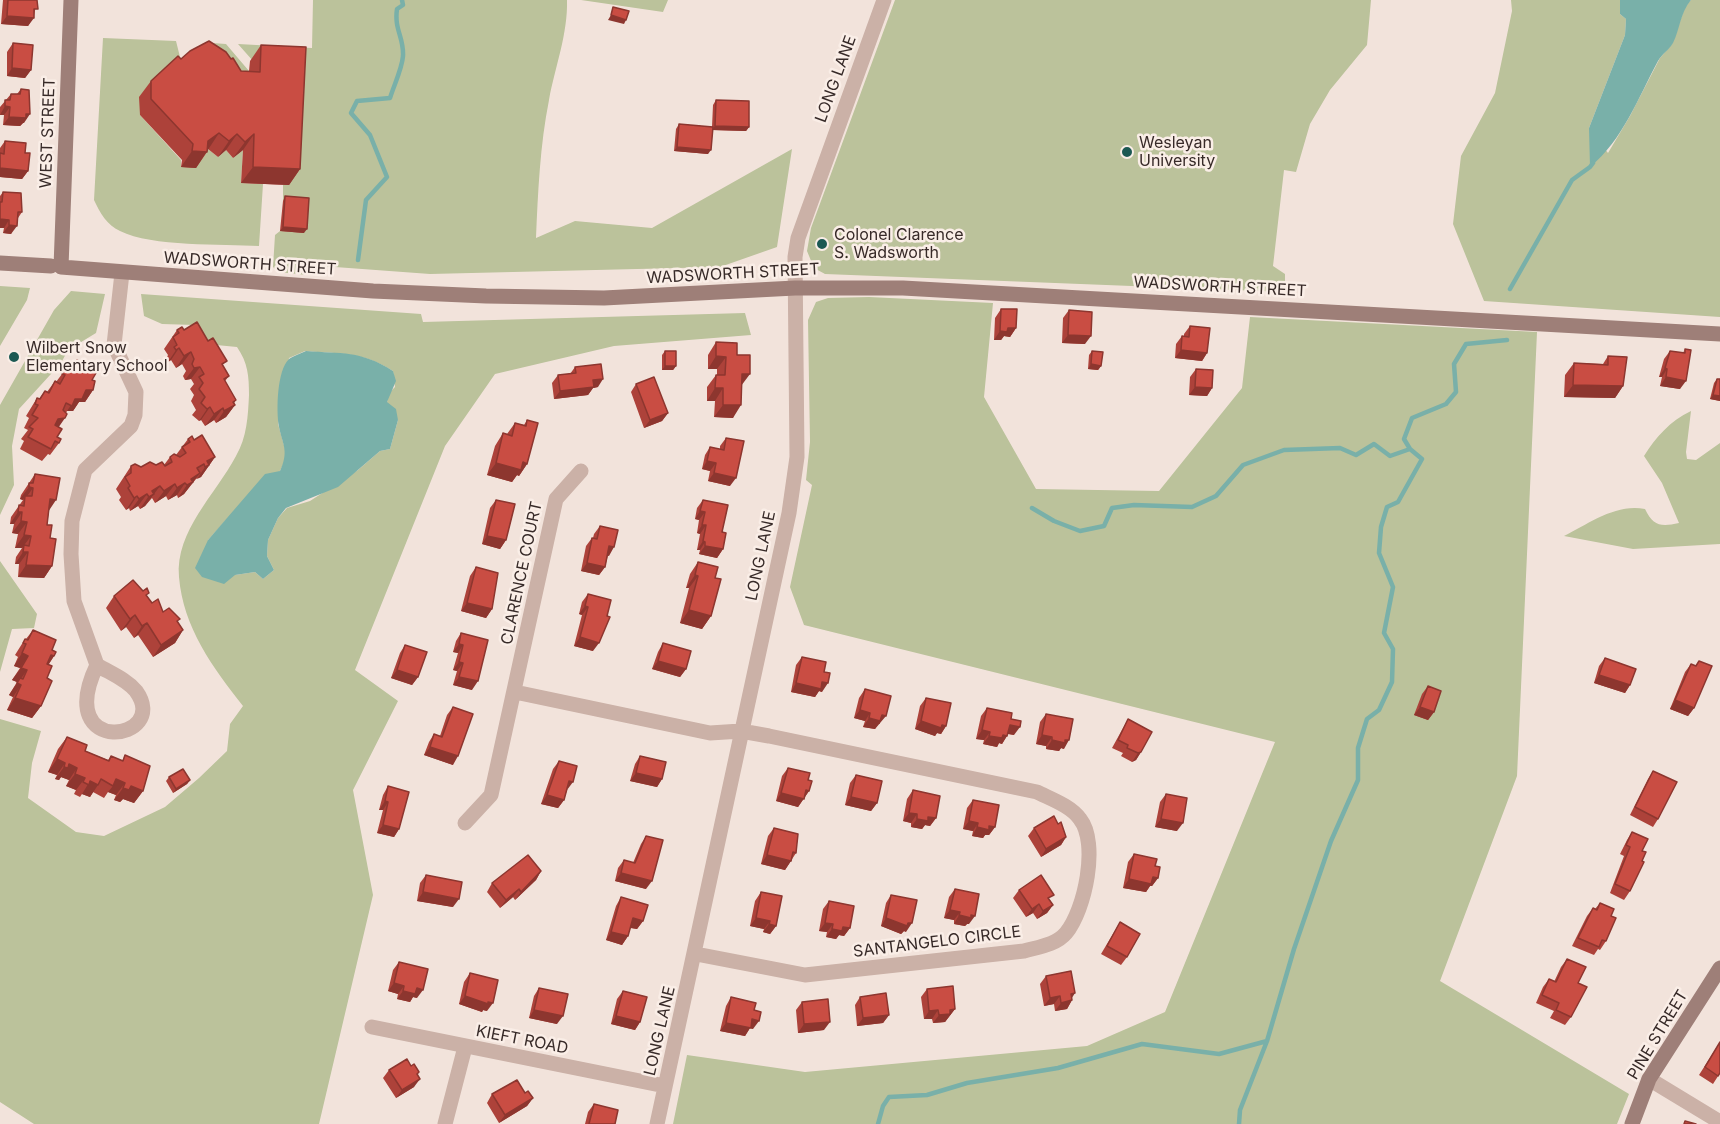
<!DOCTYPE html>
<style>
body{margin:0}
canvas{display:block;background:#f2e3db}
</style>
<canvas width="1720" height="1124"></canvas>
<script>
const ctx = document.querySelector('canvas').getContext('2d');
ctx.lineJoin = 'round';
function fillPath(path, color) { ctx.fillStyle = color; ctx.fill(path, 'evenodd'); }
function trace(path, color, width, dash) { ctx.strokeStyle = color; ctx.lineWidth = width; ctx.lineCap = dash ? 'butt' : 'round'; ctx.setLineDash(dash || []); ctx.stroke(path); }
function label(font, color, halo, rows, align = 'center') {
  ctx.font = font + ' Inter,sans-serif'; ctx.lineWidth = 5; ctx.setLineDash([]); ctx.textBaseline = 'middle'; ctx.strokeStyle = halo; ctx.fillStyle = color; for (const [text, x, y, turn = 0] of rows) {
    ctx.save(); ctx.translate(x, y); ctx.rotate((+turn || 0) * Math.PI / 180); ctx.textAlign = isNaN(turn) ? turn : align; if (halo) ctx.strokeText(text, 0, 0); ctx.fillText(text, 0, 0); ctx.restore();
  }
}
const green = new Path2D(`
 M313 0H567C568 34 555 67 549 100 540 145 538 192 536 238L575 221 652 228 792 149 777 247 720 267 430 274 308 265 307 275 279 272 273 267 275 235 280 231 305 232 283 201V185H289L253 61 238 44 312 48Z
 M581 0H668L663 12Z
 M895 0H1371L1367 45 1330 90 1310 124 1296 172 1284 170 1273 266 1285 274V292L825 274 814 268 807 251 811 228Z
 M1511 0H1620V14L1626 19 1625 35 1589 128 1608 153 1630 116 1660 58 1672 44 1685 7 1691 0H1720V317L1484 301 1453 224 1461 156 1495 93 1512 11Z
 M103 38 176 41 182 65 167 72 140 97V115L181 160V167L208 149 218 157 226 150 233 158 243 150 241 183 263 184 259 246C222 244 152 247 120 231 107 225 100 213 94 200Z
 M212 43 226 44 249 71V88L206 63Z
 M0 286 30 288 27 300 0 346Z
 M71 291 105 294 96 333 68 350 61 363 19 409 12 446 14 485 0 515V405L54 310Z
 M141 294 421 314 423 322 745 313 751 335 614 346 495 374 445 446 355 670 398 701 353 790 373 895 319 1124H34L0 1102V719L41 731 32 763 28 798 76 832 104 836 165 807 199 778 227 751 230 724 243 706C213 668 183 627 179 577 175 531 216 494 236 456 247 437 248 416 249 395 249 376 248 363 237 347L206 344 195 325 162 324 144 316ZM305 351C340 354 361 351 393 371L395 387 388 394 387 403 398 420 390 449 380 451 358 470 310 501 287 508 278 518 268 540 267 556 274 570 263 579 255 572 235 575 208 540 226 520 280 471 287 456 278 424 289 358Z
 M869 297 993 303 984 397 1036 489 1159 491 1242 388 1250 317 1537 332 1517 776 1440 981 1629 1094 1617 1124H673L687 1055 805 1072 1087 1046 1165 1012 1275 742 804 625 790 587 812 485 806 480 810 442 808 320 816 302 828 298Z
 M1691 411 1686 452 1687 459 1696 460 1720 443V544L1633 549 1564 536C1588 524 1616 503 1645 509 1653 526 1661 527 1679 523L1662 483 1644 456C1656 437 1670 421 1691 411Z
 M0 561 37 614 34 628 12 629 0 672Z`);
const water = new Path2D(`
 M1620 0H1691C1680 13 1680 29 1673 43 1669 50 1662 54 1658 61 1638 98 1623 140 1590 167L1589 128 1625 35 1626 19 1620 14Z
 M306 351C342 354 360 350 393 371L396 381 387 402 396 409 398 420 390 449 380 451 338 487 286 508 278 518 268 540 267 556 274 570 263 579 255 572 235 575 224 584 202 577 195 568 208 540 265 474 280 471C289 451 283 446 279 427 276 411 277 370 289 359 293 356 300 354 306 351Z`);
const stream = new Path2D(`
 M358 260 366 200 387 177 370 135 351 113 357 101 390 98C394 85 402 69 403 56 404 37 394 30 397 9L403 5 402 0
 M1510 289 1572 180 1590 167 1593 163
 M1032 508 1054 521 1080 531 1104 526 1112 508 1134 505 1192 507 1216 496 1243 465 1284 450 1340 448 1356 455 1374 444 1390 456 1410 449
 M878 1124 883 1106 889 1097 927 1095 967 1083 1058 1068 1142 1044 1219 1054 1267 1041
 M1239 1124 1240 1110 1267 1041 1294 949 1331 841 1358 780V748L1367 719 1379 710 1392 682 1393 649 1384 633 1393 587 1379 553 1381 527 1387 507 1398 502 1422 459 1410 449 1404 439 1412 418 1446 404 1456 392 1454 364 1466 344 1507 340`);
const street = new Path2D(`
 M97 665C110 673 126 679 136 691 172 741 52 759 97 665L74 601 71 554 72 521 85 470 131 426 135 415 136 392 114 345 122 273
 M515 692 710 733 741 731 769 736 1037 792C1051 799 1071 806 1080 819 1099 843 1085 910 1066 933 1056 945 1038 947 1024 951L805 975 696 954
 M465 823 491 795 556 499 581 471
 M372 1027 665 1086
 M1649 1079 1720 1122
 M445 1124 465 1047
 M657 1124 789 513 797 457 795 257 798 238 884 0`);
const secondary = new Path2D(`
 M71 0 61 267 373 291 486 296 604 298 795 288H903L1720 334
 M0 263 51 266
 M1632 1124 1649 1079 1720 968`);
const wall = new Path2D(`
 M3 0H37L34 16 28 26 1 24Z
 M13 43 31 70 25 78 7 76V52Z
 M261 45 300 169 289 185 241 183 243 150 233 158 226 150 218 157 208 149 207 152 196 168 181 167 182 160 140 115 139 97 151 81 181 59H231L241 71H249L250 61Z
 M21 89 24 123H23L20 126 3 125 4 115H0V107L11 94H17Z
 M716 100 749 127 746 131 713 130 708 154 674 151 676 129 679 124 712 127 713 105Z
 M5 141 25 153 28 171 22 179 0 177V148Z
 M3 192 22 212 18 218 11 234 3 233 4 228H0V196Z
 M285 196 304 233 280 231 283 201Z
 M1001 309 1016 328 1010 337 1004 336 1001 340H994L995 318Z
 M1069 310 1085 344 1062 343 1063 318Z
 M1190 326 1207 353 1202 361 1175 358 1176 344 1182 336H1184V334Z
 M177 330H184L223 367 229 376 225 381 236 400 234 403 235 405 226 417 216 423 214 420 205 426 201 420 199 421 192 415 196 410 191 401 194 395 190 389 194 384 191 379 185 380 183 376 186 371 182 364 176 368 171 360 168 362 166 359 168 355 164 349Z
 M716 342 737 355 742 386 733 418 714 417 715 401H707V387L716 375H717V369H708V355Z
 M1685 349 1680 389 1660 386 1662 377H1659L1664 359 1670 351 1683 353Z
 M665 351 676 366 673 370H662V355Z
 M1092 351 1101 366 1098 370 1088 369 1089 355Z
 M1608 356 1623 386 1615 398 1564 397 1565 375 1574 363 1603 364Z
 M575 367 598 387 593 388 588 395 554 399 552 383 558 375 570 374Z
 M86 368 92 380 93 390 85 402H79L73 411H67L66 413 58 427 57 437 59 443 50 455 48 454 42 461 20 449 24 441 21 439 28 430 24 428 29 418 26 416 37 398 39 399 45 391 47 392 55 381 56 382 62 374Z
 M1196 369 1212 388 1207 396 1189 395 1190 377Z
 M1717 379H1720V401L1710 399 1714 383Z
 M636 384 668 413 662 421 644 428 631 392Z
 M527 420V464L519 476 517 475 512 482 487 475 495 446 503 433 507 434 515 423 524 425Z
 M726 438 730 486 708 481 710 471 702 469 705 455 710 447 720 449V446Z
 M188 439 194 440 215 457 201 477 196 479 184 494 178 498 177 495 168 500 166 496 155 503 152 498 145 506 140 509 138 506 130 511 129 508 126 510 119 500 121 497 116 489 131 466 141 467 164 465 170 457 176 455Z
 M35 474 49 511 47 525 50 538 52 566 44 578 18 577 19 564H15L16 557 22 548H15L18 534 12 533 14 524H10L11 517 23 500 20 499 21 495Z
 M496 500 506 540 500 549 482 544 490 508Z
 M703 500 722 532 723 549 717 558 699 554 700 550H697L700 534 697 533 699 520 695 519 697 508Z
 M600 526 609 556 608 555 605 567 599 575 581 571 586 546 592 538H593L594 534Z
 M698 562 715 578 711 616 702 629 680 623 689 588H686L690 574Z
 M476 567 492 609 486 618 461 611 470 576Z
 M588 594 593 651 574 646 582 615 579 614 582 602Z
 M114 596H147L152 603 178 622 183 630 175 643 153 657 138 635 134 638 126 627 121 631 106 608Z
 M33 630 52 650 54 656 49 664 41 706 32 718 7 710 13 697 9 695 17 682 12 680 20 668 14 666 18 657 15 655 25 639H26Z
 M461 633 472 690 453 685 457 671 453 670 458 653 453 652 456 641Z
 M663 643 686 669 680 677 652 669 658 652Z
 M405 645 418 677 412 685 391 678 400 653Z
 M802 657 824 672 822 692 819 691 815 697 791 692 796 665Z
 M1605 658 1630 685 1625 693 1594 683 1599 666Z
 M1699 661 1694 708 1688 716 1670 709 1685 672 1691 664 1695 666Z
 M1428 686 1434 712 1428 720 1414 715 1422 694Z
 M865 689 880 724H878L875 729 863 727 865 721 854 718 859 698Z
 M926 698 946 726 941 734 937 733 935 736 915 729 920 706Z
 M453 707V765L424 755 429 742 434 734 440 736 447 715Z
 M987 708 1011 719 1014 735 1008 734 1002 744 999 743 997 747 983 744 984 740 976 739 981 716Z
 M1046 714 1064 749 1061 748 1059 751 1046 749V746L1036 744 1040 722Z
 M1128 719 1141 752 1136 760 1132 762 1121 756 1123 753 1112 748 1123 728Z
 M67 737 85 751 108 760 111 756 122 761 125 755 143 791 134 803 123 799 120 802 114 800 116 795 108 792 104 798 93 792 90 797 82 794 80 797 74 794 76 790 66 786 69 780 61 777 59 780 55 779 57 775 48 772 58 749Z
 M640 756 662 779 657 787 630 781 635 764Z
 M559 761 567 790 564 800 558 808 541 804 553 769Z
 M788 768 808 780 809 791 798 807 776 801 782 776Z
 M1653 771 1658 819 1653 827 1630 815 1648 779Z
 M856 775 877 803 871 811 845 805 850 783Z
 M169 777 190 780 187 784 173 793 166 781Z
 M388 786 399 829 394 837 377 833 383 810H379L383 795Z
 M913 790 936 818 930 826 925 825 922 829 911 827V823L903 821 907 799Z
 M1166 794 1177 831 1155 827 1160 802Z
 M973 800 995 827 989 835H985L983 838 972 836 973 831 963 829 967 808Z
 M774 828 796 853 785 870 761 864 768 836Z
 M1034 828 1066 837 1061 845 1041 857 1028 836Z
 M1632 832 1642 851V861L1630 891 1624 900 1610 893 1624 856 1620 854 1627 840Z
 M646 836V889L615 881 618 868 624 860 633 863 641 844Z
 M1134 854 1155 866 1158 878 1152 886H1150L1146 892 1123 888 1128 862Z
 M541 871 536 880 515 900 513 897 500 908 487 892 492 883Z
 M426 875 453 907 417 901 420 883Z
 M955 889 969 924H967L965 926 954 924V920L944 918 949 897Z
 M1019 890 1050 900 1053 905 1047 913 1037 919 1033 913 1026 917 1013 898Z
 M761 892 776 926 770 934 763 932 764 929 750 926 755 901Z
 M891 895 906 932 904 931 901 934 881 926 886 903Z
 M621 897 643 921 637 929 630 928 628 936 622 945 606 940 616 906Z
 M829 901 850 928 844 936 839 935 836 939 826 937 827 932 819 931 823 909Z
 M1600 903 1611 916 1606 941 1600 950 1598 949 1594 955 1572 946 1587 916 1593 908 1595 909Z
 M1120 922 1127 957 1121 965 1101 954Z
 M1567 959 1578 983 1571 1017 1565 1025 1550 1018 1554 1011 1536 1003 1543 987 1549 979 1554 982 1561 967Z
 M399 962 417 998 413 997 410 1002 397 999 398 994 388 991 393 970Z
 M470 973 487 1011 483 1010 482 1012 459 1004 464 982Z
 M1046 976 1072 998V1000L1067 1009 1055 1011 1054 1004 1044 1006 1040 984Z
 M539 988 557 1024 529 1018 534 996Z
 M927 989 955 1009 945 1022 933 1023 932 1019H924L921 997Z
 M623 991 640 1022 635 1030 611 1024 617 999Z
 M731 997 754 1010 753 1029 750 1028 745 1036 720 1031 726 1006Z
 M860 997 889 1015 883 1023 857 1026 855 1005Z
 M802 1002 824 1030 798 1033 796 1010Z
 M1720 1042V1073L1713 1084 1699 1075Z
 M411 1066 419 1072 417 1075 414 1087 396 1098 383 1078 389 1070Z
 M525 1093 533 1098 527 1106 499 1123 487 1103 492 1094Z
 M594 1104 615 1124H585L588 1112Z`);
const shadedWall = new Path2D(`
 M611 15 626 20 624 24 608 20Z
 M7 16 34 18 28 26 1 24Z
 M12 68 31 70 25 78 7 76Z
 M5 106 10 107 4 115H0Z
 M26 114H30L24 123H23L20 126 3 125 9 117Z
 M715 126 749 127 746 131 712 130Z
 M219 133 196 168 181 167 192 151 208 141Z
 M237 134 226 150 218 157 229 141Z
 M254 134 243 150 233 158 245 142Z
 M677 147 711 150 708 154 674 151Z
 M253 167 300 169 289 185 241 183Z
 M0 168 28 171 22 179 0 177Z
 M0 219 9 220 4 228H0Z
 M9 225 17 226 11 234 3 233Z
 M283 227 307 229 304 233 280 231Z
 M1008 328H1016L1010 337 1004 336 1001 340H994L1000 331Z
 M1068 335 1091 336 1085 344 1062 343Z
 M179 348 171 360 168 362 176 350Z
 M1181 350 1207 353 1202 361 1175 358Z
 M191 352 182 364 176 368 184 356Z
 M716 356 726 357 717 369H708Z
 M1091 364 1101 366 1098 370 1088 369Z
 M665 366H676L673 370H662Z
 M200 367 191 379 185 380 194 368Z
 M1665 368 1667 369 1662 377H1659Z
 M742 374H750L741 386Z
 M1666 377 1686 381 1680 389 1660 386Z
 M603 379 598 387 593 388 588 395 554 399 560 391 593 380Z
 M1573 385 1623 386 1615 398 1564 397Z
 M1195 387 1212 388 1207 396 1189 395Z
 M715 388H723L715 401H707Z
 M86 390H93L85 402H79L73 411H67L75 399Z
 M1713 395 1720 396V401L1710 399Z
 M236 400 231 407 235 405 226 417 216 423 224 411 233 402Z
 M723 405H741L733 418 714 417Z
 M210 407 201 420 199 421 207 409Z
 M223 408 214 420 205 426 214 414Z
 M668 413 662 421 644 428 650 420Z
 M65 418 56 431H50L58 419Z
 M215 457 201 477 197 479 205 467 207 461Z
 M707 461 716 463 710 471 702 469Z
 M523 462 527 464 519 476 517 475 512 482 487 475 496 463Z
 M200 473 184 494 178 498 191 479Z
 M714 473 736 478 730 486 708 481Z
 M185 483 177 495 168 500 177 488Z
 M175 484 166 496 155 503 164 491Z
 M160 486 145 506 140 509 152 491Z
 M29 487 33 488 25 499V496L23 500 20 499Z
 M147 494 138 506 130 511 139 499Z
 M137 496 129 508 126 510 134 498Z
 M50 499 56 500 48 512Z
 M700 511 705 512 699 520 695 519Z
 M18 512H22L14 524H10Z
 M21 521 27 522 18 534 12 533Z
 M702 525H706L700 534 697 533Z
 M24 535 31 536 22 548H15Z
 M487 536 506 540 500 549 482 544Z
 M703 541 705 542 700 550H697Z
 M609 546 614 547 609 556 604 555Z
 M705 546 723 549 717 558 699 554Z
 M23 552H28L19 564H15Z
 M587 563 605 567 599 575 581 571Z
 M26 565 52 566 44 578 18 577Z
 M695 575 698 576 689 588H686Z
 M467 603 492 609 486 618 461 611Z
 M585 606 588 607 582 615 579 614Z
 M689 610 711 616 702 629 680 623Z
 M135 615 126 627 121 631 130 619Z
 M147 623 138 635 134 638 142 626Z
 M183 630 175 643 153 657 161 645Z
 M580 637 599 643 593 651 574 646Z
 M459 644 463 645 458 653 453 652Z
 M22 653 28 656 20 668 14 666Z
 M51 655 54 656 46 668 42 667Z
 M658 661 686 669 680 677 652 669Z
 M459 662 463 663 457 671 453 670Z
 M21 668 27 670 18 683 20 678 17 682 12 680Z
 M397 670 418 677 412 685 391 678Z
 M1599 675 1630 685 1625 693 1594 683Z
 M459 677 478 681 472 690 453 685Z
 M822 682 828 683 822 692 819 691 815 697 791 692 796 683Z
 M17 683 21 685 13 697 9 695Z
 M15 698 41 706 32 718 7 710Z
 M1675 700 1694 708 1688 716 1670 709Z
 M1420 707 1434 712 1428 720 1414 715Z
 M860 710 870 713 865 721 854 718Z
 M882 715 886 716 875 729 863 727 869 718Z
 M921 721 942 725 946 726 941 734 937 733 935 736 915 729Z
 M1010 725 1020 727 1014 735 1004 733Z
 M982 730 990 732 984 740 976 739Z
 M1003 735 1007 736 1002 744 999 743 997 747 983 744 989 736Z
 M1042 735 1052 737 1046 746 1036 744Z
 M1052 740H1069L1064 749 1061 748 1059 751 1046 749Z
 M430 747 458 756 453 765 424 755Z
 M1141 752 1136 760 1132 762 1138 753Z
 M57 759 65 763 57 775 48 772Z
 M69 764 77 768 69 780 61 777 59 780 55 779 64 767Z
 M636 773 662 779 657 787 630 781Z
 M75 774 85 778 76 790 66 786Z
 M116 779 125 783 116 795 108 792 113 786Z
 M190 780 187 784 173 793 176 789Z
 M90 781 98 785 90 797 82 794Z
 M569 781 573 782 567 790Z
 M131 786 143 791 134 803 123 799 120 802 114 800 123 788Z
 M806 790 809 791 798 807 776 801 781 793Z
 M547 795 564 800 558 808 541 804Z
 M851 797 877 803 871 811 845 805Z
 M385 801 388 802 383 810H379Z
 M909 813 917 814 911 823 903 821Z
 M928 817 936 818 930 826 925 825 922 829 911 827 917 819Z
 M1161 819 1183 823 1177 831 1155 827Z
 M969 821 978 823 973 831 963 829Z
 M383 825 399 829 394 837 377 833Z
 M989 826 995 827 989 835H985L983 838 972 836 977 827Z
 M1066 837 1061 845 1041 857 1046 849Z
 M767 855 791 861 785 870 761 864Z
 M541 871 536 880 515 900 521 892Z
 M621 873 652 881 646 889 615 881Z
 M1153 877 1158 878 1152 886H1150L1146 892 1123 888 1129 879Z
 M519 889 513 897 500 908 506 900Z
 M423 892 459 899 453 907 417 901Z
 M1039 904 1033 913 1026 917 1032 909Z
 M1053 905 1047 913 1037 919 1043 911Z
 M950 910 960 912 954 920 944 918Z
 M959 915H971L975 916 969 924H967L965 926 954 924Z
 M633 918 643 921 637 929 627 927Z
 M756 918 770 921 764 929 750 926Z
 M886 918 908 923H912L906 932 904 931 901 934 881 926Z
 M825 923 833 924 827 932 819 931Z
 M769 924 776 926 770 934 763 932Z
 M843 927 850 928 844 936 839 935 836 939 826 937 832 929Z
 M611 932 628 936 622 945 606 940Z
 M394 983 404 986 398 994 388 991Z
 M417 988 423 990 417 998 413 997 410 1002 397 999 403 991Z
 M1075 993 1070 1001 1072 1000 1067 1009 1055 1011 1061 1003 1071 994Z
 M465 996 488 1002 493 1003 487 1011 483 1010 482 1012 459 1004Z
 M1060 996 1054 1004 1044 1006 1050 998Z
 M955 1009 945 1022 933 1023 939 1015Z
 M534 1010 563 1016 557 1024 529 1018Z
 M938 1010 932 1019H924L929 1011Z
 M889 1015 883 1023 857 1026 863 1018Z
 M616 1016 640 1022 635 1030 611 1024Z
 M752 1019 759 1021 753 1029 750 1028 745 1036 720 1031 726 1023Z
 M830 1022 824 1030 798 1033 804 1024Z
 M420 1079 414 1087 396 1098 402 1090Z
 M533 1098 527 1106 499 1123 505 1115Z`);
const building = new Path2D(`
 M8 0H37L38 9H34V18L7 16Z
 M613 7 629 11 626 20 611 15Z
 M209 41 226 52 231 59 233 58 241 71 260 72 261 45 306 47 300 169 253 167 254 134 245 142 237 134 229 141 219 133 208 141 207 152 192 151 193 144 151 99V81L178 56 181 59 190 51Z
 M13 43 33 45 31 70 12 68Z
 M21 89 29 90 30 114H26V118L9 117 10 107 5 106V100H10L11 94H20Z
 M716 100 749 101V127L715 126Z
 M679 124 713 127 711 150 677 147Z
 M5 141 26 143 25 153H30L28 171 0 168V153L4 154Z
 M3 192 21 193 22 212H18L17 226 9 225V220L0 219V202H2Z
 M285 196 309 198 307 229 283 227Z
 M1001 309H1017L1016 328H1008L1007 332 1000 331Z
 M1069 310 1092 312 1091 336 1068 335Z
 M197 322 208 341 213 338 227 361 222 364 229 376 224 379 236 400 233 402 235 405 224 411 223 408 214 414 210 407 207 409 201 403 205 397 199 389 203 383 199 377 204 374 200 367 194 368 192 364 194 359 191 352 184 356 179 348 176 350 174 347 177 345 173 337 179 333 177 330 182 327 184 330Z
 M1190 326 1210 328 1207 353 1181 350 1182 336 1189 337Z
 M716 342 737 343V355H750V374H742L741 405H723V388H715L716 375H725L726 357 716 356Z
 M1685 349 1691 350 1686 381 1666 377 1667 369 1665 368 1670 351 1685 353Z
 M665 351H676V366H665Z
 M1092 351 1103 352 1101 366 1091 364Z
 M1608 356 1627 357 1623 386 1573 385 1574 363 1608 365Z
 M77 360 87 366 86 368 96 373 92 380 95 381 93 390H86L82 399H75L72 406 66 403 63 410 67 414 65 418 58 419 55 425 62 429 57 437 61 439 59 443 55 441 51 449 28 437 33 429 29 427 38 418 32 415 38 405 35 404 37 398 40 399 45 391 49 393 55 381 60 384 65 375 62 374 72 362 75 363Z
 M601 364 603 379 593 380 594 387 560 391 558 375 576 373 575 367Z
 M1196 369 1213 370 1212 388 1195 387Z
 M654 377 668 413 650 420 636 384Z
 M1717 379H1720V396L1713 395Z
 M527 420 538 423 527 464 523 462 521 470 496 463 503 433 512 436 515 423 526 426Z
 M202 435 215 457 207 461 209 465 205 467 204 464 197 468 200 473 191 479 193 482 187 485 185 483 177 488 175 484 164 491 160 486 152 491 154 494 149 497 147 494 139 499 137 496 134 498 128 488 130 486 125 477 131 473V466L135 464 141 467 150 462 156 465 162 462 165 466 172 462 170 457 174 454 180 457 186 453 182 447 190 442 188 439 192 436 194 440Z
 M726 438 744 441 736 478 714 473 716 463 707 461 710 447 724 450Z
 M35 474 60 478 56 500 50 499 47 525H52L50 538 56 539 52 566 26 565 28 552H23L24 545 29 546 31 536 24 535 27 522 21 521 22 512H18L19 505 24 506 25 496H32L33 488 29 487V483H33Z
 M496 500 515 504 506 540 487 536Z
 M703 500 728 505 722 532 726 533 723 549 705 546V542L703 541 706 525H702L705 512 700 511Z
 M600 526 618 530 614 547 609 546 605 567 587 563 592 538 597 539Z
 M698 562 718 567 715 578 721 579 711 616 689 610 698 576 695 575Z
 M476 567 498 573 492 609 467 603Z
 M133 580 143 591 147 588 149 593 146 595 152 603 158 599 163 612 169 608 180 619 177 621 183 630 161 645 147 623 142 626 135 615 130 619 114 596Z
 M588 594 611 600 607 616 610 617 599 643 580 637 588 607 585 606Z
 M33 630 56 640 52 650 56 652 54 656 51 655 47 664 52 666 47 678 52 681 41 706 15 698 21 685 17 683 20 678 23 679 27 670 21 668 28 656 22 653 26 644 23 643 25 639 28 640Z
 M461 633 488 640 478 681 459 677 463 663 459 662 463 645 459 644Z
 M663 643 691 651 686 669 658 661Z
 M405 645 427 652 418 677 397 670Z
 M802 657 826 662 824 672 830 673 828 683 822 682 821 689 796 683Z
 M1605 658 1636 669 1630 685 1599 675Z
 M1699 661 1712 666 1694 708 1675 700 1691 664 1696 666Z
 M1428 686 1441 691 1434 712 1420 707Z
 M865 689 891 696 886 716 882 715 880 721 869 718 870 713 860 710Z
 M926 698 951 703 946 726 942 725 941 728 921 721Z
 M453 707 473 714 458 756 430 747 434 734 442 737Z
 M987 708 1012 713 1011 719 1021 721 1020 727 1010 725 1007 736 1003 735 1002 738 989 736 990 732 982 730Z
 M1046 714 1073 719 1069 740H1065V743L1052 740V737L1042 735Z
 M1128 719 1152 732 1141 752 1138 753 1127 748 1128 745 1118 740Z
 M67 737 87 745 85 751 109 761 111 756 123 761 125 755 150 766 143 791 131 786 129 790 123 788 125 783 116 779 113 786 101 779 98 785 90 781 89 785 83 782 85 778 75 774 77 768 69 764 68 768 64 767 65 763 57 759Z
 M640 756 666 762 662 779 636 773Z
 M559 761 577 766 573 782 569 781 564 800 547 795Z
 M788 768 810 773 808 780 812 781 809 791 806 790 804 799 781 793Z
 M183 769 190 780 176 789 169 777Z
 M1653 771 1677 782 1658 819 1635 807Z
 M856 775 882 781 877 803 851 797Z
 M388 786 409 792 399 829 383 825 388 802 385 801Z
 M913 790 940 796 936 818 928 817V821L917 819V814L909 813Z
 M1166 794 1187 798 1183 823 1161 819Z
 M973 800 999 805 995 827 989 826V830L977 827 978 823 969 821Z
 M1054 816 1058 824 1061 822 1066 837 1046 849 1034 828Z
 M774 828 798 834 796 853 793 852 791 861 767 855Z
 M1632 832 1648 839 1642 851 1646 852 1642 861 1644 862 1630 891 1615 884 1630 847 1626 845Z
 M646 836 663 840 652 881 621 873 624 860 635 863Z
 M1134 854 1157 859 1155 866 1160 867 1158 878 1153 877 1151 884 1129 879Z
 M528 855 541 871 521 892 519 889 506 900 492 883Z
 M426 875 462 882 459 899 423 892Z
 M1041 875 1054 895 1048 898 1053 905 1043 911 1039 904 1032 909 1019 890Z
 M955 889 979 894 975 916 971 915V918L959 915 960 912 950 910Z
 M761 892 782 896 776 926 769 924 770 921 756 918Z
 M891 895 917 900 912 923H908L907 926 886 918Z
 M621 897 648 905 643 921 633 918 628 936 611 932Z
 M829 901 854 906 850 928 843 927 842 931 832 929 833 924 825 923Z
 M1600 903 1614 909 1611 916 1616 918 1606 941 1602 940 1599 947 1578 938 1593 908 1597 910Z
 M1120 922 1140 934 1127 957 1107 946Z
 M1567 959 1586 967 1578 983 1587 987 1571 1017 1556 1010 1559 1003 1542 995 1549 979 1556 982Z
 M399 962 428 969 423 990 417 988 415 994 403 991 404 986 394 983Z
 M1071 971 1075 993 1071 994 1072 1000 1061 1003 1060 996 1050 998 1046 976Z
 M470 973 498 980 493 1003 488 1002V1004L465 996Z
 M953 986 955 1009 950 1010V1014L939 1015 938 1010 929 1011 927 989Z
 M539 988 568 994 563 1016 534 1010Z
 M623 991 647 997 640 1022 616 1016Z
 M886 993 889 1015 863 1018 860 997Z
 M731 997 756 1003 754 1010 761 1012 759 1021 752 1019 751 1028 726 1023Z
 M828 999 830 1022 804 1024 802 1002Z
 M1720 1042V1073L1718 1076 1705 1067Z
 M407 1059 411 1066 414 1064 419 1072 417 1074 420 1079 402 1090 389 1070Z
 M517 1080 525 1093 528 1091 533 1098 505 1115 492 1094Z
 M594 1104 618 1110 615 1124H589Z
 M1685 1121 1696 1124H1684Z`);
const markers = [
 [1127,152,6,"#1c5953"],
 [822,244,6,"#1c5953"],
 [14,357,6,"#1c5953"]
];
const streetNames = [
 ["LONG LANE",836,79,-70],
 ["WEST STREET",48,133,-88],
 ["WADSWORTH STREET",250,264,4],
 ["WADSWORTH STREET",733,274,-3],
 ["WADSWORTH STREET",1220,287,3],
 ["LONG LANE",761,556,-78],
 ["CLARENCE COURT",522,573,-78],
 ["SANTANGELO CIRCLE",937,942,-7],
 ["LONG LANE",660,1031,-77],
 ["PINE STREET",1658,1035,-59],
 ["KIEFT ROAD",522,1040,11]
];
const poiNames = [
 ["Wesleyan",1139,143],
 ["University",1139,161],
 ["Colonel Clarence",834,235],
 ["S. Wadsworth",834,253],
 ["Wilbert Snow",26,348],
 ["Elementary School",26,366]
];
fillPath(green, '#bbc29b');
fillPath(water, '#79b0a9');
trace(stream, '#79b0a9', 4.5);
trace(street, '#cbb1a7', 15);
trace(secondary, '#9e7f78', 15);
fillPath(wall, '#ad423a');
fillPath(shadedWall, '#8d362f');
fillPath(building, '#c94d43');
trace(building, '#8d362f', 1.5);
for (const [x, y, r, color] of markers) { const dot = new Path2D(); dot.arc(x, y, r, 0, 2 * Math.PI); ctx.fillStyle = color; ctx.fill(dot); trace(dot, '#faeee7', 2); }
label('16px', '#372a28', '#faeee7', streetNames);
label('16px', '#372a28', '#faeee7', poiNames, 'left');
</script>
